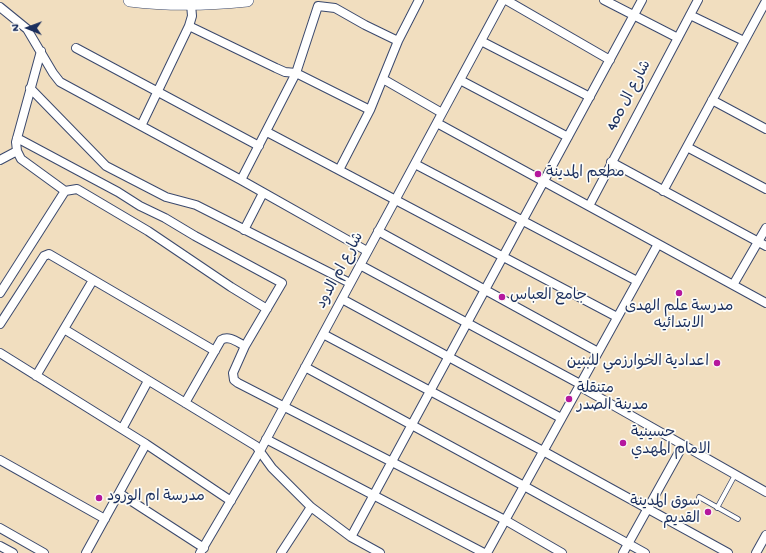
<!DOCTYPE html>
<meta charset="utf-8">
<style>
body{margin:0}
#map{position:relative;width:766px;height:553px;overflow:hidden;background:#f1debf;font-family:"Gochi Hand",sans-serif}
canvas{display:block}
.north{position:absolute;left:8px;top:8px;width:40px;height:40px;-webkit-text-stroke:3px #fdfcf7;paint-order:stroke;rotate:271deg;font-size:11px;font-weight:700;line-height:16px;text-align:center;color:#1b2f5e}
.north::after{content:'';display:block;margin:auto;width:14px;height:18px;background:#1b2f5e;clip-path:polygon(50% 0,100% 100%,50% 72%,0 100%)}
</style>
<div id="map">
<canvas width="766" height="553"></canvas>
<div class="north">N</div>
</div>
<script>
const ctx = document.querySelector('canvas').getContext('2d');
ctx.lineJoin = 'round';
function trace(path, color, width, dash) { ctx.strokeStyle = color; ctx.lineWidth = width; ctx.lineCap = dash ? 'butt' : 'round'; ctx.setLineDash(dash || []); ctx.stroke(path); }
function label(font, color, halo, rows, align = 'center') {
  ctx.font = font + ' "Gochi Hand","Playpen Sans Arabic",sans-serif'; ctx.lineWidth = 3.5; ctx.setLineDash([]); ctx.textBaseline = 'middle'; ctx.strokeStyle = halo; ctx.fillStyle = color; for (const [text, x, y, turn = 0] of rows) {
    ctx.save(); ctx.translate(x, y); ctx.rotate((+turn || 0) * Math.PI / 180); ctx.textAlign = isNaN(turn) ? turn : align; if (halo) ctx.strokeText(text, 0, 0); ctx.fillText(text, 0, 0); ctx.restore();
  }
}
const service = new Path2D(`
 M699 497 738 519
 M717 508 735 475`);
const minor = new Path2D(`
 M506 0 610 60
 M604 0 678 38
 M0 7 27 29 53 73 60 82 241 180 367 251
 M690 15 744 41
 M189 26 276 68 285 72 296 73 370 110
 M481 41 590 97
 M76 48 259 146
 M41 51 16 142 17 151 21 159 65 191 77 189 148 231 231 287 267 309
 M383 79 442 113
 M460 80 568 137
 M30 88 106 166 166 197 196 205 350 283
 M712 100 766 129
 M437 123 766 303
 M141 126 189 26 192 16 191 4
 M267 132 617 317
 M17 138 118 192 140 206 165 218 195 236 282 283 245 346 233 373 234 380 238 383 505 520 562 553
 M687 147 766 189
 M0 160 17 151
 M611 162 766 246
 M415 164 637 281
 M339 170 370 110 398 41 419 0
 M241 180 296 73 318 6 335 8 365 25 398 41
 M663 191 766 1
 M589 206 698 0
 M244 230 263 193
 M378 231 598 352
 M360 265 580 384
 M733 285 766 228
 M0 293 65 191
 M342 299 561 418
 M0 324 44 256 49 254 215 351
 M64 329 256 446 272 468 311 507 351 537 380 553
 M323 334 543 451 728 553
 M0 353 146 444 231 501
 M305 367 524 486 645 553
 M36 376 93 280
 M579 386 766 492
 M185 403 221 340C229 335 237 342 245 346
 M122 429 148 381
 M266 439 484 553
 M0 460 105 519
 M119 493 204 548
 M0 528 44 553
 M351 537 642 0
 M0 546 13 553
 M86 553 146 444
 M200 553 260 451 503 0
 M281 553 311 507
 M487 553 658 244
 M623 553 683 445
 M756 553 766 535`);
const trunk = new Path2D(`
 M130 0C169 5 208 4 247 0`);
const markers = [
 [538,174,4,"#b5179e"],
 [679,293,4,"#b5179e"],
 [502,297,4,"#b5179e"],
 [717,363,4,"#b5179e"],
 [569,399,4,"#b5179e"],
 [623,443,4,"#b5179e"],
 [99,498,4,"#b5179e"],
 [708,512,4,"#b5179e"]
];
const streetNames = [
 ["شارع ال 400",630,96,-62],
 ["شارع ام الدود",341,271,-62]
];
const poiNames = [
 ["مطعم المدينة",546,174],
 ["جامع العباس",510,297],
 ["مدرسة علم الهدى",679,308,"center"],
 ["الابتدائيه",679,325,"center"],
 ["اعدادية الخوارزمي للبنين",709,363,"right"],
 ["متنقلة",577,390],
 ["مدينة الصدر",577,407],
 ["حسينية",631,434],
 ["الامام المهدي",631,451],
 ["مدرسة ام الورود",107,498],
 ["سوق المدينة",700,503,"right"],
 ["القديم",700,520,"right"]
];
trace(service, '#3b496d', 5.5);
trace(minor, '#3b496d', 10);
trace(trunk, '#3b496d', 14);
trace(service, '#fff', 4);
trace(minor, '#fff', 8);
trace(trunk, '#fff', 13);
for (const [x, y, r, color] of markers) { const dot = new Path2D(); dot.arc(x, y, r, 0, 2 * Math.PI); ctx.fillStyle = color; ctx.fill(dot); trace(dot, '#fdfcf7', 1.5); }
label('15px', '#1b2f5e', '#fdfcf7', streetNames);
label('15px', '#1b2f5e', '#fdfcf7', poiNames, 'left');
</script>
